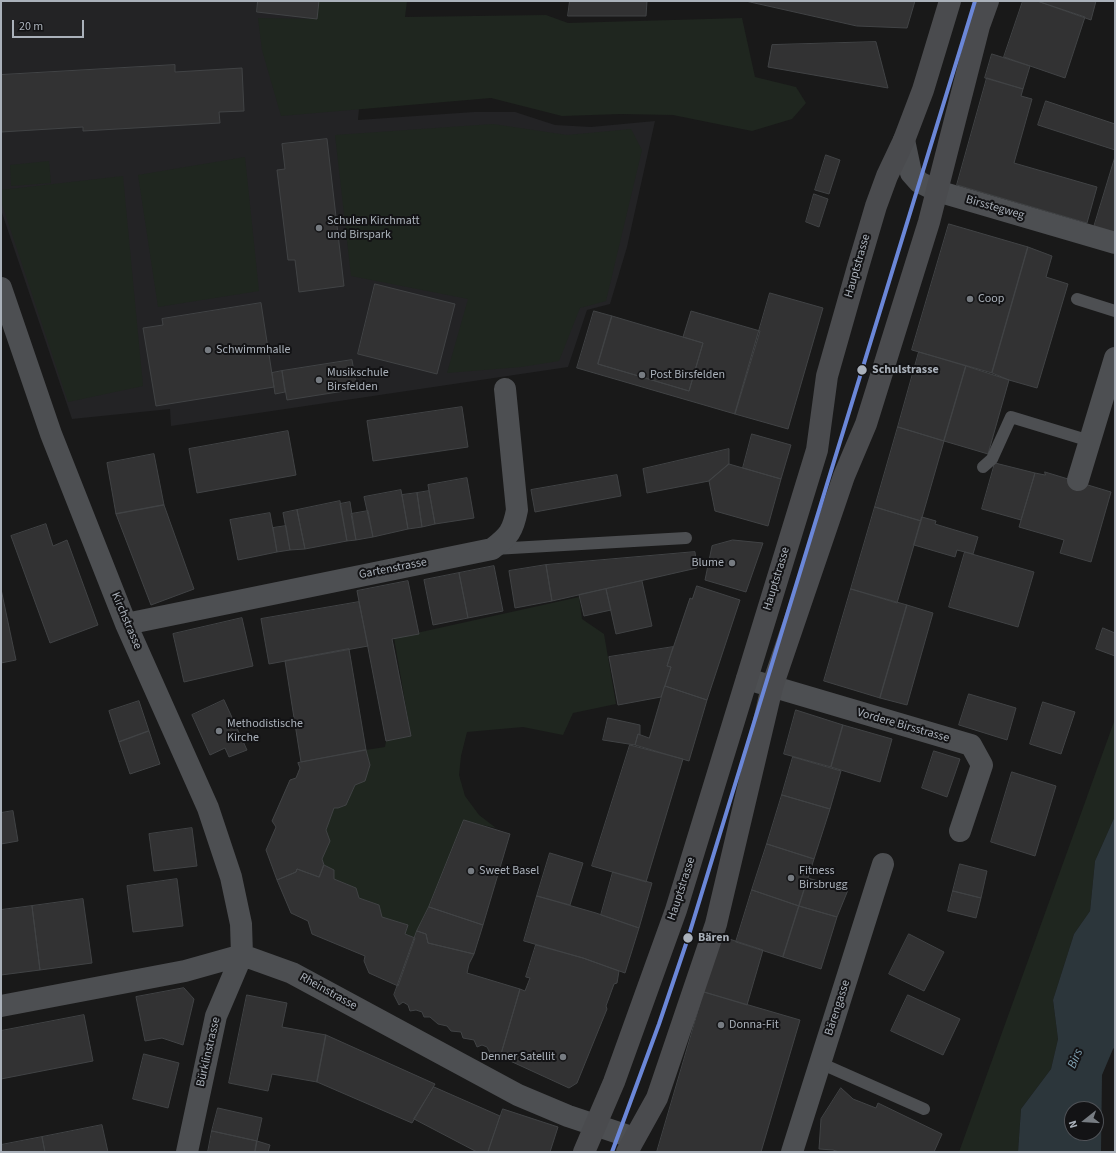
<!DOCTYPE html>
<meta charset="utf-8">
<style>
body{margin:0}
#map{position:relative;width:1116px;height:1153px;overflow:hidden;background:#191919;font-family:"Source Sans 3",sans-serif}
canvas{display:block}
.frame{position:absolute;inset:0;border:2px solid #aab1ba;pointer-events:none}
.north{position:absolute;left:1064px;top:1101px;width:40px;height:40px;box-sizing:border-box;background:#131315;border:1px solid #4f5257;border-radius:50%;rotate:253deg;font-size:11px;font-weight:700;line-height:16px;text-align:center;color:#aab1ba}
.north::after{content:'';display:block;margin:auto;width:14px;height:18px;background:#777c82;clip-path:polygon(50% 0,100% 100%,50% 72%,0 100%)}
.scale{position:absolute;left:12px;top:20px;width:72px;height:18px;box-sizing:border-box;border:2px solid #aab1ba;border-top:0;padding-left:5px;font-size:12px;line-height:14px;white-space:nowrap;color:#aab1ba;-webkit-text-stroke:3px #131315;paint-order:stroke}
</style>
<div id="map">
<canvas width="1116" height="1153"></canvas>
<div class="frame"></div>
<div class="north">N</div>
<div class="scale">20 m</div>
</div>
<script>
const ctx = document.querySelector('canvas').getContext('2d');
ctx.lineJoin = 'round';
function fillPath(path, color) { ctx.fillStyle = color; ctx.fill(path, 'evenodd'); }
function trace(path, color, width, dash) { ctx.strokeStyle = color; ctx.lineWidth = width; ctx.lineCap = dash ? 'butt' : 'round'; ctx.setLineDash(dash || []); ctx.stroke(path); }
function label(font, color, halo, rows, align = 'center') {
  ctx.font = font + ' "Source Sans 3",sans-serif'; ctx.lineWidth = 4; ctx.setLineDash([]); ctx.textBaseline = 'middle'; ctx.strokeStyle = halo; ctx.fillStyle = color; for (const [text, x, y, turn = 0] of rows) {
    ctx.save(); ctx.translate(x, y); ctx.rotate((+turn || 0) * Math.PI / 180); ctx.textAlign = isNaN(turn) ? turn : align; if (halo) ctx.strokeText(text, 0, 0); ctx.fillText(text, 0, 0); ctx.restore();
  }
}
const built = new Path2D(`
 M1 1H368L358 120 474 112H515L555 125 591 127 655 121 627 247 610 304 587 310 568 367 171 426 170 409 72 419 1 210Z`);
const green = new Path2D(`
 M319 1H407L405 17 546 15 568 23 742 18 755 77 796 87 806 103 792 119 752 131 673 115 621 114 562 116 491 98 281 116 262 50 258 18 317 19Z
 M493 124 567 135 631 129 642 150 606 301 580 308 559 361 521 367 447 373 468 299 351 276 335 135Z
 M245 157 259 291 158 307 138 175Z
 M49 161 51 183 11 186 10 165Z
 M123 176 143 386 68 402 1 201V190Z
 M579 597 582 619 604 634 616 704 573 713 563 735 523 727 467 732 461 756 459 775 465 796 479 815 496 828 464 821 429 907 415 938 405 934 407 925 382 917 379 905 359 898 356 888 334 879V870L324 865C318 849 328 823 334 808H338L346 805 355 785 370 765 366 750 385 747 386 741 411 736 394 638Z
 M1115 719V816L1095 861 1090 911 1074 934 1053 1000 1058 1039 1051 1069 1021 1109 1018 1152H959Z`);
const water = new Path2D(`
 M1115 816V1047L1113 1049 1102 1075 1101 1152H1018L1021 1109 1051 1069 1058 1039 1053 1000 1074 934 1090 911 1095 861ZM1072 1109H1096V1133H1072Z`);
const building = new Path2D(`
 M258 1H319L317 19 257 12Z
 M570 1H647L646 16H568Z
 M746 1H915L907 28 857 26Z
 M1023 1H1037L1085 17 1065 78 1004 57Z
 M1040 1H1096L1091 20 1040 2Z
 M876 42 888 88 768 67 772 45Z
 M992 54 1030 66 1023 89 985 78Z
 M175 65V72L242 68 244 111 219 112 220 123 83 131V127L1 132V75Z
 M987 78 1023 89 1021 96 1032 99 1014 163 1097 187 1087 223 957 185Z
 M1046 101 1115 124V150L1038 125Z
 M327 139 344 286 299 292 295 260H288L277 170 285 169 282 144Z
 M826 155 840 160 829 194 815 190Z
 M1115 157V234L1094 227Z
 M814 194 828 199 819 227 806 222Z
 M949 224 1028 247 992 373 912 350Z
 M1028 247 1052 256 1046 277 1068 284 1037 388 1009 380 992 373Z
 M375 284 455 304 437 374 358 354Z
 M770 293 823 308 788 429 735 414Z
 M261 303 274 387 156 406 143 328 163 325 162 319Z
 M594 311 612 316 598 364 689 391 703 343 683 337 691 311 760 331 735 414 577 368Z
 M612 316 703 343 689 391 598 364Z
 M919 352 966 366 944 441 898 427Z
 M352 360 357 389 287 400 282 371Z
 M966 366 1009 380 988 454 944 441Z
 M282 371 285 392 275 394 272 373Z
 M462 407 468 447 373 461 367 421Z
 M898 427 944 441 921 521 875 507Z
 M288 431 296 475 197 493 189 449Z
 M752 434 791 445 781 479 743 468Z
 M729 449V464L709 481 647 493 643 469Z
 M154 454 164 505 116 514 107 463Z
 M995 463 1035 473 1021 520 982 509Z
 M729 464 781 479 768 526 715 511 709 481Z
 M1045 472 1111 492 1091 562 1060 553 1064 540 1019 527 1035 473 1045 475Z
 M617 475 621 496 535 512 531 490Z
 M467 478 474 518 435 524 428 485Z
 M401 490 408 529 373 537 364 497Z
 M429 491 435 524 422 527 417 493Z
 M417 493 422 527 408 529 402 495Z
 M340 501 347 541 305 549 297 510Z
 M350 502 356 540 347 541 340 504Z
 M164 505 194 589 151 605 116 514Z
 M875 507 921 521 897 603 851 589Z
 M297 510 305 549 290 550 283 513Z
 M368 511 373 537 356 540 351 514Z
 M270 513 277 552 238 560 230 520Z
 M922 517 936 521 935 524 978 537 973 554 957 550 955 557 914 545Z
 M46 524 53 546 67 540 98 625 50 643 11 536Z
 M286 526 290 550 277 552 273 528Z
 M733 540 763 543 746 592 705 580 712 546Z
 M695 552 697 568 552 601 546 565Z
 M965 552 1034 572 1018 627 949 607Z
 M546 565 552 601 515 608 509 571Z
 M494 566 503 611 468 618 459 573Z
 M459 573 468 618 433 625 424 580Z
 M408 581 419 634 392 639 411 736 386 741 357 591Z
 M642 581 652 626 616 634 606 589Z
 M697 586 740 600 707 700 665 686 671 667 667 666 690 598 692 599Z
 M1 589 16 660 1 663Z
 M606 589 611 610 584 616 579 595Z
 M851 589 907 605 880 698 824 681Z
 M359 602 368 646 269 664 261 619Z
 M907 605 933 613 907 705 880 698Z
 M242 618 253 666 184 682 173 634Z
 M1103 628 1115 633V656L1096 649Z
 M673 647 667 666 671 667 661 697 618 705 609 657Z
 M349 649 366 750 301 762 285 661Z
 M665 686 707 700 689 761 635 745 638 734 649 738Z
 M969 694 1016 708 1007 740 959 725Z
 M224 700 247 750 229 757 225 748 210 755 192 715Z
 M139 701 149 731 119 742 109 711Z
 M1043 702 1075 712 1061 754 1030 744Z
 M796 710 843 725 831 767 784 754Z
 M608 718 640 725V735L638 734 635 745 603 740Z
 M843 725 892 739 880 782 831 767Z
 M149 731 160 764 130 774 119 742Z
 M630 745 683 759 646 882 592 866Z
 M366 750 370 765 365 781 355 785 346 805 338 808H334L326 830 330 841 322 859 324 865 319 877 297 869 296 872 277 880 266 850 276 827 272 821 290 780 296 778 300 768 298 763Z
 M934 751 960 759 947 797 922 788Z
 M793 757 841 771 830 809 782 795Z
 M1012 772 1056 786 1035 856 991 842Z
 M782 795 830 809 814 859 767 844Z
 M13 811 18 841 1 844V813Z
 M464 820 510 834 483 925 429 907Z
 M192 828 197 866 154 871 149 834Z
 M767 844 814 859 799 906 752 890Z
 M550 853 583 863 570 905 537 896Z
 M960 864 987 871 981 898 953 891Z
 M324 865 334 870V879L356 888 359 898 379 905 382 917 408 925 405 934 415 938 398 986 369 973 364 961 365 956 312 934 308 921 291 913 277 880 296 872 297 869 319 877Z
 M613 872 652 883 639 928 601 915Z
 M808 878 848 890 837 917 799 906Z
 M177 879 183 926 133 932 127 886Z
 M752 890 799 906 783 957 736 942Z
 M953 891 981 898 976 918 948 911Z
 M537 896 596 913 639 928 625 973 583 958 524 941Z
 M83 899 92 963 40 970 32 906Z
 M32 906 40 970 1 975V910Z
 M799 906 837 917 821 969 783 957Z
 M429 907 483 925 474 954 428 943 426 934 417 931Z
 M417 931 426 934 428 943 474 954 469 964 467 973 520 989 501 1054 495 1052 490 1053 487 1047 482 1045 477 1047 474 1040 463 1038 461 1032 451 1031 447 1026 438 1024 430 1017H424L422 1012 416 1010 410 1011 408 1005 403 1002 399 1005 394 995Z
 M909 934 944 952 924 991 889 974Z
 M720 936 763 950 747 1005 704 992Z
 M536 945 583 958 619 971 617 983 614 984 606 1006 607 1009 577 1083 569 1088 508 1060 509 1057 501 1054 520 989 525 991 530 978 526 977Z
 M184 988 194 999 183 1045 162 1038 145 1041 136 997Z
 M704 992 800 1020 761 1152H657Z
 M247 995 287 1003 282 1027 326 1035 317 1082 272 1074 268 1091 229 1083Z
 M908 995 960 1019 943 1055 891 1031Z
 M84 1015 93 1061 1 1079V1031Z
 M326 1035 435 1084 412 1123 317 1082Z
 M144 1054 179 1063 168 1108 133 1099Z
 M434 1087 500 1116 488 1152H477L414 1119Z
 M841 1088 853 1099 876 1108 878 1103 942 1134 934 1152H839L833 1150 819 1149 821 1119Z
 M218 1108 262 1118 257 1141 212 1131Z
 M503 1109 558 1127 550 1152H488Z
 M102 1125 108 1152H45L42 1137Z
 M212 1131 257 1141 255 1152H208Z
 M42 1137 45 1152H1V1145Z
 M257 1141 270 1145 268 1152H255Z`);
const lane = new Path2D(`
 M1077 299 1115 311
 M983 467 992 459 1011 417 1090 441
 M494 549 686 538
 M820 1063 924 1109`);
const street = new Path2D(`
 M904 140 911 173 919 182 937 191 1115 243
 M1 288 51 434 126 624 208 808 231 877 241 924 242 955 216 1016 187 1152
 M1078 480 1115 358
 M126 624 492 549C509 536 513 531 517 510L505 389
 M747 679 971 745 982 765 960 831
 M1 1006 185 971 242 955 292 973 518 1095 568 1116 634 1138
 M792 1152 883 864`);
const primary = new Path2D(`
 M584 1152 614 1082 676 910 817 450 827 376 858 267 876 206 887 176 904 140 923 90 950 1
 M627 1152 657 1098 716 924 772 687 844 476 866 424 929 222 979 26 988 1`);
const tram1 = new Path2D(`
 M612 1152 659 1024 688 938 975 1`);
const markers = [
 [319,228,4,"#777c82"],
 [970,299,4,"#777c82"],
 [208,350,4,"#777c82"],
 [862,370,5.5,"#aab1ba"],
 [642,375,4,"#777c82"],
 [319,380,4,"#777c82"],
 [732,563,4,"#777c82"],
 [219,731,4,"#777c82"],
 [471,871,4,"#777c82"],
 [791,878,4,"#777c82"],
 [688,938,5.5,"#aab1ba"],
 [721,1025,4,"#777c82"],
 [563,1057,4,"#777c82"]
];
const streetNames = [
 ["Birsstegweg",995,208,16],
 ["Hauptstrasse",858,266,-74],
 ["Gartenstrasse",393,569,-11],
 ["Hauptstrasse",777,579,-73],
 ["Kirchstrasse",126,621,67],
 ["Vordere Birsstrasse",903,726,16],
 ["Hauptstrasse",682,889,-72],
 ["Rheinstrasse",328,992,29],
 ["Bärengasse",838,1008,-72],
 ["Bürklinstrasse",209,1052,-77]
];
const poiNames = [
 ["Schulen Kirchmatt",327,221],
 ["und Birspark",327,235],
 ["Coop",978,299],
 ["Schwimmhalle",216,350],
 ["Musikschule",327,373],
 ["Birsfelden",327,387],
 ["Post Birsfelden",650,375],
 ["Blume",724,563,"right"],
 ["Methodistische",227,724],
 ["Kirche",227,738],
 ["Sweet Basel",479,871],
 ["Fitness",799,871],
 ["Birsbrugg",799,885],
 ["Donna-Fit",729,1025],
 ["Denner Satellit",555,1057,"right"]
];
const stopNames = [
 ["Schulstrasse",872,370],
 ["Bären",698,938]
];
const waterNames = [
 ["Birs",1076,1059,-67]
];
fillPath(built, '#232325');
fillPath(green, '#1f261f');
fillPath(water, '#2c363b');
fillPath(building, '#323233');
trace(building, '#414345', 1);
trace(lane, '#4d4f52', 12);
trace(street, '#4d4f52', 22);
trace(primary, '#4a4b4e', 22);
trace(tram1, '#6b87d8', 4);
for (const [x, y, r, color] of markers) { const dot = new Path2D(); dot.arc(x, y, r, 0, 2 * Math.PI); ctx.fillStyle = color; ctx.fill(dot); trace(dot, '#131315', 1.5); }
label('12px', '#aab1ba', '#131315', streetNames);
label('12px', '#aab1ba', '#131315', poiNames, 'left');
label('bold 12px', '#aab1ba', '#131315', stopNames, 'left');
label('italic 13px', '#81a3b4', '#131315', waterNames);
</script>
